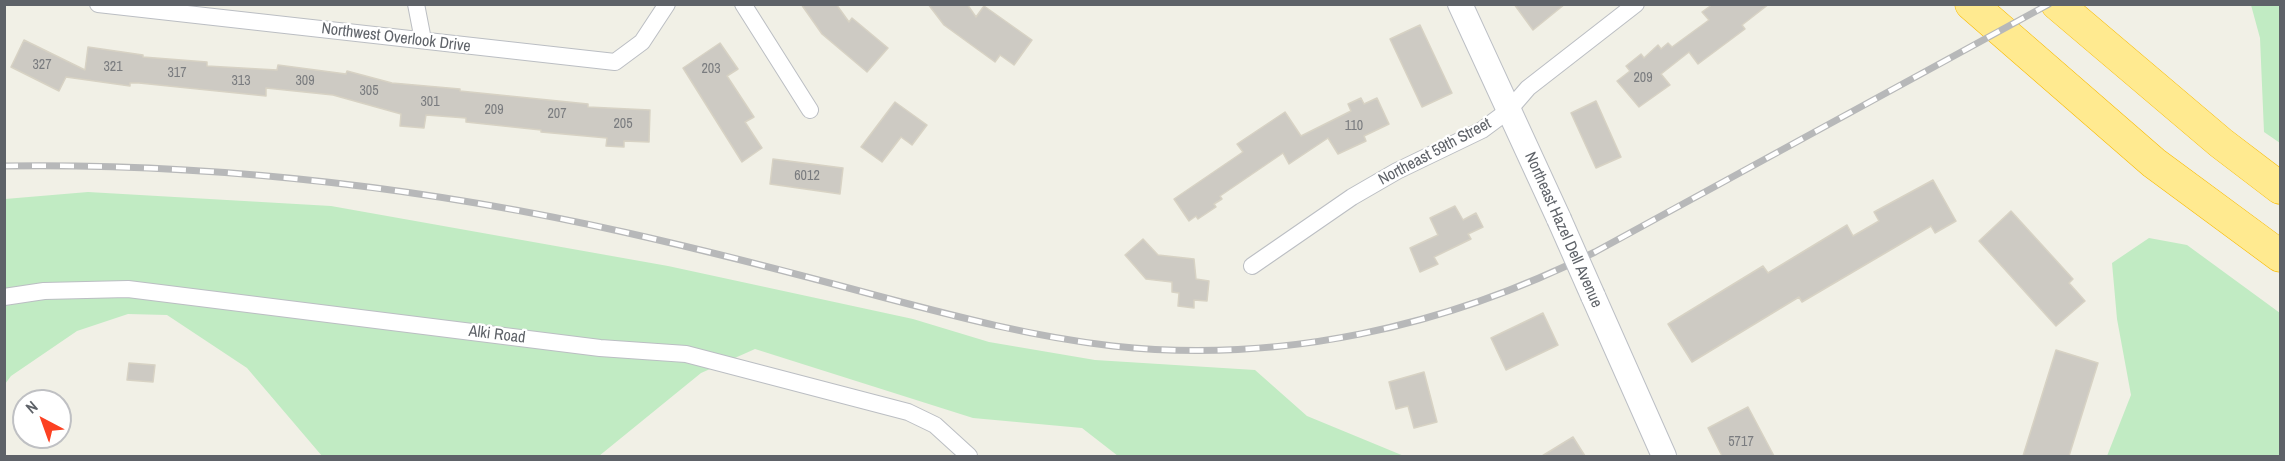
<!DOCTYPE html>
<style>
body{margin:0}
#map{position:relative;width:2285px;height:461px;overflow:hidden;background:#f1f0e6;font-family:"Archivo Narrow",sans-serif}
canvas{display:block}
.frame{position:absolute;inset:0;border:6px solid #5e6268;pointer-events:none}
.north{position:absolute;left:12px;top:389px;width:60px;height:60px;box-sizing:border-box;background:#fff;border:2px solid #bfc0c3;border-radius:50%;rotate:319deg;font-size:16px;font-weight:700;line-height:24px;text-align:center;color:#5e6268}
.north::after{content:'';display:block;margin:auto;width:21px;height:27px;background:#fc4122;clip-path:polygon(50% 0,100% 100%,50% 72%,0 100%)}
</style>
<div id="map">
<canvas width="2285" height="461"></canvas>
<div class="frame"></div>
<div class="north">N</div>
</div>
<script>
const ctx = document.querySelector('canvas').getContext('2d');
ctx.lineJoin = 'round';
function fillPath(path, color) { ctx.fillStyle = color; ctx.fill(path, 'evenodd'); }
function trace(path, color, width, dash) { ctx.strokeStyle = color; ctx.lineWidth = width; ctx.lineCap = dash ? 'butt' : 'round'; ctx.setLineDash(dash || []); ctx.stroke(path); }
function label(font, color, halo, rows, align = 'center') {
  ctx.font = font + ' "Archivo Narrow",sans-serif'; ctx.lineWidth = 4.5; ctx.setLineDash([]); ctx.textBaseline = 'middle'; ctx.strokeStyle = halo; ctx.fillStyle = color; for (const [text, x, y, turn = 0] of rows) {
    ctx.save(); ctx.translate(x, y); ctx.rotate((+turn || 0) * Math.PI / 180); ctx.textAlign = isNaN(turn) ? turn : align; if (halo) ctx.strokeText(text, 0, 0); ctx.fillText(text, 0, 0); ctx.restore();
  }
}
const green = new Path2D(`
 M2251 5H2280V143L2264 132 2260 38Z
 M88 192 331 206 668 266 913 319 989 342 1095 360 1255 370 1307 416 1404 456H1118L1082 428 973 418 755 349 701 373 599 456H322L247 368 167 315 128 314 77 331 11 376 5 384V199Z
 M2149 238 2187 245 2280 313V456H2107L2131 395 2117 319 2112 263Z`);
const building = new Path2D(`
 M801 4H836L849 22 852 18 888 48 867 72 822 34Z
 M928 4H967L976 17 984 6 1032 40 1014 65 1000 55 995 62 944 25Z
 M1514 4H1565L1533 30Z
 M1713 4H1769L1742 25 1745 29 1698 64 1689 52 1661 74 1670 85 1639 107 1617 81 1630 71 1626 66 1641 54 1644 58 1658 45 1661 49 1668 43 1672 47 1709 20 1702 12Z
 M1420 25 1452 93 1422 107 1390 39Z
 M24 40 85 70 88 47 143 55V57L207 62V66L277 70 278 65 346 74 347 71 392 83 460 89V91L588 104V107L650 110 649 142 624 141V147L606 146 607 138 541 132V130L466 122V118L426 115 424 128 400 126 401 114 333 95 266 88V96L139 83H130V86L66 77 59 91 11 67Z
 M720 43 738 69 727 76 754 117 745 122 762 148 742 162 683 68Z
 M1361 98 1364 104 1377 98 1389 124 1364 136 1366 141 1338 154 1328 138 1289 164 1283 153 1220 196 1222 199 1214 204 1216 207 1198 219 1196 216 1189 221 1174 199 1243 152 1237 144 1285 112 1301 136 1351 111 1348 104Z
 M1596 101 1621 157 1596 168 1571 113Z
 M895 102 927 125 912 145 901 137 882 162 861 147Z
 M773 159 843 168 840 194 770 184Z
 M1933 180 1956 221 1935 233 1931 226 1802 302 1799 297 1692 362 1668 324 1763 266 1768 273 1847 225 1853 236 1879 221 1874 212Z
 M1455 206 1463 220 1476 213 1483 227 1468 234 1471 239 1434 257 1438 264 1420 272 1410 248 1438 235 1430 218Z
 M2011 211 2073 279 2069 283 2085 301 2056 326 1979 241Z
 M1143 239 1158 255 1194 259 1196 279 1209 281 1207 301 1194 300V308L1178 306 1179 293 1172 292V282L1146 279 1125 255Z
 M1543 313 1558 345 1506 370 1491 338Z
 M2056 350 2098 363 2069 456H2023Z
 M129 363 155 365 153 382 127 380Z
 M1424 372 1437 422 1414 428 1408 406 1396 409 1389 382Z
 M1748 407 1774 456H1722L1708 428Z
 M1573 437 1585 456H1542Z`);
const street = new Path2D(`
 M98 4 615 62 642 42 667 4
 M416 4 423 40
 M743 4 810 110
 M1252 266 1352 197 1397 171 1482 130 1509 110 1528 88 1636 4
 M4 297 44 291 128 289 600 348 686 354 908 412 935 425 969 456`);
const secondary = new Path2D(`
 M1460 4 1559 219
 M1593 296 1664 456`);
const highway = new Path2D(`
 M1971 4 2154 163 2280 256
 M2057 4 2221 143 2280 188`);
const rail = new Path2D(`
 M4 166C213 163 424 187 628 233 713 252 797 274 882 297 958 317 1034 337 1113 346 1280 364 1446 327 1595 252L2049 4`);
const secondaryBridge = new Path2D(`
 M1559 219 1593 296`);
const numberNames = [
 ["327",42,65],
 ["321",113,67],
 ["203",711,69],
 ["317",177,73],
 ["209",1643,78],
 ["313",241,81],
 ["309",305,81],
 ["305",369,91],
 ["301",430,102],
 ["209",494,110],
 ["207",557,114],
 ["205",623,124],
 ["110",1354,126],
 ["6012",807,176],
 ["5717",1741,442]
];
const streetNames = [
 ["Northwest Overlook Drive",396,38,7],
 ["Northeast 59th Street",1435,152,-28],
 ["Northeast Hazel Dell Avenue",1563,230,66],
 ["Alki Road",497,335,7]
];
fillPath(green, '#c1ebc3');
fillPath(building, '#cdcac3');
trace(building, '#d7d2c4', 1.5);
trace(street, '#bbbec3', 18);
trace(secondary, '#bcbfc5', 26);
trace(highway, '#f8ba00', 33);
trace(street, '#fff', 16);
trace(secondary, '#fff', 24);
trace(highway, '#ffea90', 32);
trace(rail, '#b7b8b9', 7);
trace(rail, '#fff', 4.5, [14]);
trace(secondaryBridge, '#bcbfc5', 26, []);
trace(secondaryBridge, '#fff', 24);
label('14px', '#7a7c7f', null, numberNames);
label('16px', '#5e6268', '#fff', streetNames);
</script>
